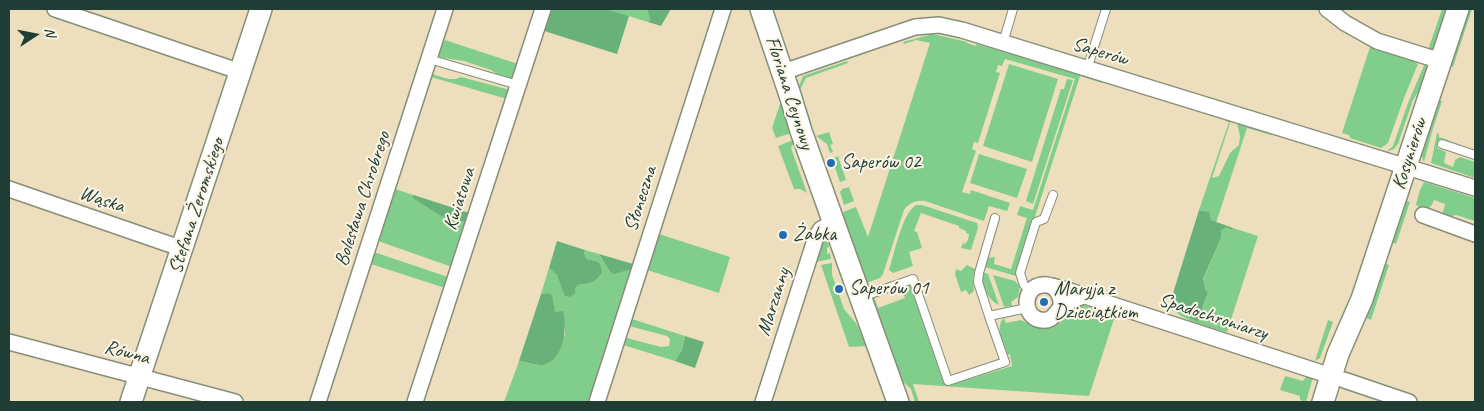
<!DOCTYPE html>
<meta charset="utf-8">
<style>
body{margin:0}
#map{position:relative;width:1484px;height:411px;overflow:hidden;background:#eddfbd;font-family:Caveat,sans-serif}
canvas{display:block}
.frame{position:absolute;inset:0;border:10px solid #1f3d34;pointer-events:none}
.north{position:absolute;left:10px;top:10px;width:50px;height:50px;-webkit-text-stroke:4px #fcf5e5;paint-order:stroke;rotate:79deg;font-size:14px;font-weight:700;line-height:20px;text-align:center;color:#1f3d34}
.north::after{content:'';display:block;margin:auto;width:18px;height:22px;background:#1f3d34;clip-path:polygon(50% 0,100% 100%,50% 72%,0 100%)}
</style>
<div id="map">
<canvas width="1484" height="411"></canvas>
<div class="frame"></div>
<div class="north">N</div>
</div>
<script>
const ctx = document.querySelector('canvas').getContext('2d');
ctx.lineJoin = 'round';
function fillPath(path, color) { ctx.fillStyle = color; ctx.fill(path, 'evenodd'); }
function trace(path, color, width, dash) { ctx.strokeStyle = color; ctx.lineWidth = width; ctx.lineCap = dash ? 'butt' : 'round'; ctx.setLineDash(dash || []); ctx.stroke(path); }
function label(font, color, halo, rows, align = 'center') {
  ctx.font = font + ' Caveat,sans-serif'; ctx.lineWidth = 4; ctx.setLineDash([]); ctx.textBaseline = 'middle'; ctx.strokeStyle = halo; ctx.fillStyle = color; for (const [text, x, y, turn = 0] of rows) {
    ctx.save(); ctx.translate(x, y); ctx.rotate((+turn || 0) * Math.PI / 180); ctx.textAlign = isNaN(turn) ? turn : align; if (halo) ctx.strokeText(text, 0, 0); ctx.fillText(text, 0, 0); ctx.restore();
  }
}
const green = new Path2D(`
 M606 9H647L650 19 648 22Z
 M1442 9H1450L1434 49 1428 50Z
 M1465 9H1472L1453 67 1449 66Z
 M933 34 967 42V43L976 46V44L1103 80 1102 83 1080 76 1016 276 985 267 987 258 995 257 994 264 1011 269 1027 218 1017 215 1020 206 1033 210 1075 79 1005 59 1002 66 998 65 996 72 1000 73 978 143 974 142 972 149 976 151 962 192 970 194 971 190 1010 203 1007 211 989 206 984 221 925 201C916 200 909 203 904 210L883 274 880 278 866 283 849 234 843 212 856 207 868 237 930 43 916 40 904 44 903 42Z
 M445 40 518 64 513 79 500 76 491 70 464 61 438 57 443 43Z
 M1370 47 1413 61 1418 64 1404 98 1388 143 1381 148 1350 138 1349 135 1342 133Z
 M847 61 848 63 806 78 800 90 811 122H809L799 86 803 76Z
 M1425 63 1429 69 1428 76 1413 100 1398 144 1394 149 1386 152 1393 146 1408 103Z
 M1009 64 1058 79 1032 162 983 146Z
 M432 74C442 77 451 82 461 77L510 90 507 99 431 77Z
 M1067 79 1073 80 1033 204 1026 201 1061 89H1064Z
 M782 98 791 133 776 138 772 128Z
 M1437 100 1442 101 1432 132 1424 162 1420 152Z
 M1226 119 1230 120V123L1212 178 1219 176 1230 153 1239 145 1240 136 1237 123 1271 133V135L1247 128 1216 223 1211 220 1205 211 1199 210 1229 122 1225 121Z
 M829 132 833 144 830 145 833 152 830 153 827 144 816 136Z
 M1437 133 1439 134V137L1466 147 1440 139 1437 148 1446 152 1444 163 1453 167 1455 160 1460 157 1475 162V178L1431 163Z
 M793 140 794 142 791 148 807 193 800 189H794L778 146Z
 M979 154 1027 169 1017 198 970 183Z
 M838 156 846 180 840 182 832 159Z
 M1424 182 1475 198V221L1456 215C1450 216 1447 219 1443 212L1445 204 1434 200C1430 210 1428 210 1417 206L1416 204 1420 190Z
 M849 187 854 201 844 205 840 192 842 189Z
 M395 189 469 213 452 267 378 241Z
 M1403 199 1410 202 1396 244 1391 242Z
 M916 205H922L977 223 978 228 971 250 961 248 963 243 965 244 968 240 969 234 966 233V231L959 228V226L921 213 914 231 917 232 922 248 909 252 913 266 893 273 889 270C894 255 902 213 916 205Z
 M1226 226 1230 230 1233 228 1258 236 1227 332C1211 328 1184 321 1174 310L1178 312 1187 311 1189 314 1203 313V307L1208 293 1205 288 1203 280 1221 238V231Z
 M659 234 730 257 719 293 647 270Z
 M824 240 828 243 829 247 827 248V254L830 253 831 259 815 262Z
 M585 250 599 254 610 272 631 269 589 402H504L519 361 537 365 565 335V328L555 312 547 293 541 294 549 268 557 275 564 295 575 289 578 285 584 284 595 261 587 259 584 254Z
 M374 252 448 277 445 288 371 264Z
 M832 263V275L844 309 855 322 864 335 867 346 849 347 821 265Z
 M1384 263 1389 265 1371 320 1364 317Z
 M967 265 975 269 973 278 974 291 969 295 966 290 961 292 955 274 956 269 961 271Z
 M983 272 988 274 999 305C988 300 980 284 983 272Z
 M993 275 1015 281 1020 286 1018 297 1011 302 1012 306 1004 307Z
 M908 284 912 285 947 386 1012 366 1010 354 1008 355C1004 344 994 327 1004 318L1006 323 1021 320 1037 328 1053 327 1060 323 1070 311 1083 305 1115 316 1089 396 913 384 919 402H915L911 389 901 380 871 298 874 297 878 308 905 298 901 287Z
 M632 319 685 336 682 350 675 361 623 345 625 338H627L661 347 669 346 670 339 667 336 629 326Z
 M1328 320 1333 322 1320 358 1315 361Z
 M1308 374 1313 377 1306 402 1300 400V396L1280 390 1285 376 1303 381Z`);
const forest = new Path2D(`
 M547 9H606L629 16 617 54 541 30Z
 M647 9H671L661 26 648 22 650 19Z
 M413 195 469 213 466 222 441 216 413 198Z
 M1199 210 1209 212 1211 220 1233 228 1231 230 1226 227 1221 231V238L1203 279 1205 288 1208 293 1203 306 1201 319 1197 321 1190 318 1187 311 1178 312 1169 306Z
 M557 241 585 250 584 254 587 259 595 261 600 264 602 272C595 283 590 283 578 285L575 289V294L569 297 564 295 557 275 549 268Z
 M599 254 633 264 631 269 614 274 610 272Z
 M547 293 552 295 555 312 563 311C567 327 565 356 546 364 539 367 527 362 519 361L541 294Z
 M685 336 704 342 695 368 675 361 682 350Z`);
const lane = new Path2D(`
 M1003 43 1013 9
 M429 59 518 85
 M1087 69 1106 9
 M1442 144 1475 155
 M995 218 979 273 978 282 989 316 1027 308
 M1030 292 1024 285 1020 273 1036 222 1044 219 1053 195
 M862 297 913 279 948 381 1005 362 989 316`);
const street = new Path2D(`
 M55 9 241 72
 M1327 9 1345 23 1377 41 1441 61
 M783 72 915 27 939 25 962 30 1475 188
 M9 189 183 249
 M1423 215 1475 234
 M1052 286 1073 292 1331 376
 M1061 307C1062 296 1056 283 1042 285 1024 287 1022 312 1037 319 1051 324 1055 314 1062 306 1068 301 1076 299 1083 296
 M9 342 235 402
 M1344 380 1409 402
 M318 402 445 9
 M415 402 543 9
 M597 402 723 9
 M763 402 816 237 821 229 833 223`);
const secondary = new Path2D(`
 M761 9 790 95 801 131 898 402
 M131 402 261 9
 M1323 402 1338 354 1362 299 1458 9`);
const markers = [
 [831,163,5,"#1f6fb2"],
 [783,235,5,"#1f6fb2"],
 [839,289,5,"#1f6fb2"],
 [1044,302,5,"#1f6fb2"]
];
const streetNames = [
 ["Saperów",1100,52,17],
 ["Floriana Ceynowy",789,93,72],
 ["Kosynierów",1410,154,-72],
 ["Bolesława Chrobrego",363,199,-72],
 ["Kwiatowa",460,199,-72],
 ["Słoneczna",641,199,-72],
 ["Wąska",102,200,19],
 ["Stefana Żeromskiego",197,206,-72],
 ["Marzanny",774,302,-72],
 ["Spadochroniarzy",1213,317,18],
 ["Równa",127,353,15]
];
const poiNames = [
 ["Saperów 02",841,163],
 ["Żabka",793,235],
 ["Saperów 01",849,289],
 ["Maryja z",1054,290],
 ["Dzieciątkiem",1054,313]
];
fillPath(green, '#81ce8c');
fillPath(forest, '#68b178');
trace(lane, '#868e78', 10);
trace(street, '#868e78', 18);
trace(secondary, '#868e78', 24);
trace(lane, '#fff', 8);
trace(street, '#fff', 15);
trace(secondary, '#fff', 21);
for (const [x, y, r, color] of markers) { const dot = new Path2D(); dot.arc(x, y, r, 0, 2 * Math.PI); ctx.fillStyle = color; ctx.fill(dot); trace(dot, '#fcf5e5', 2); }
label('20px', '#1f3d34', '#fcf5e5', streetNames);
label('20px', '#1f3d34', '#fcf5e5', poiNames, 'left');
</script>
